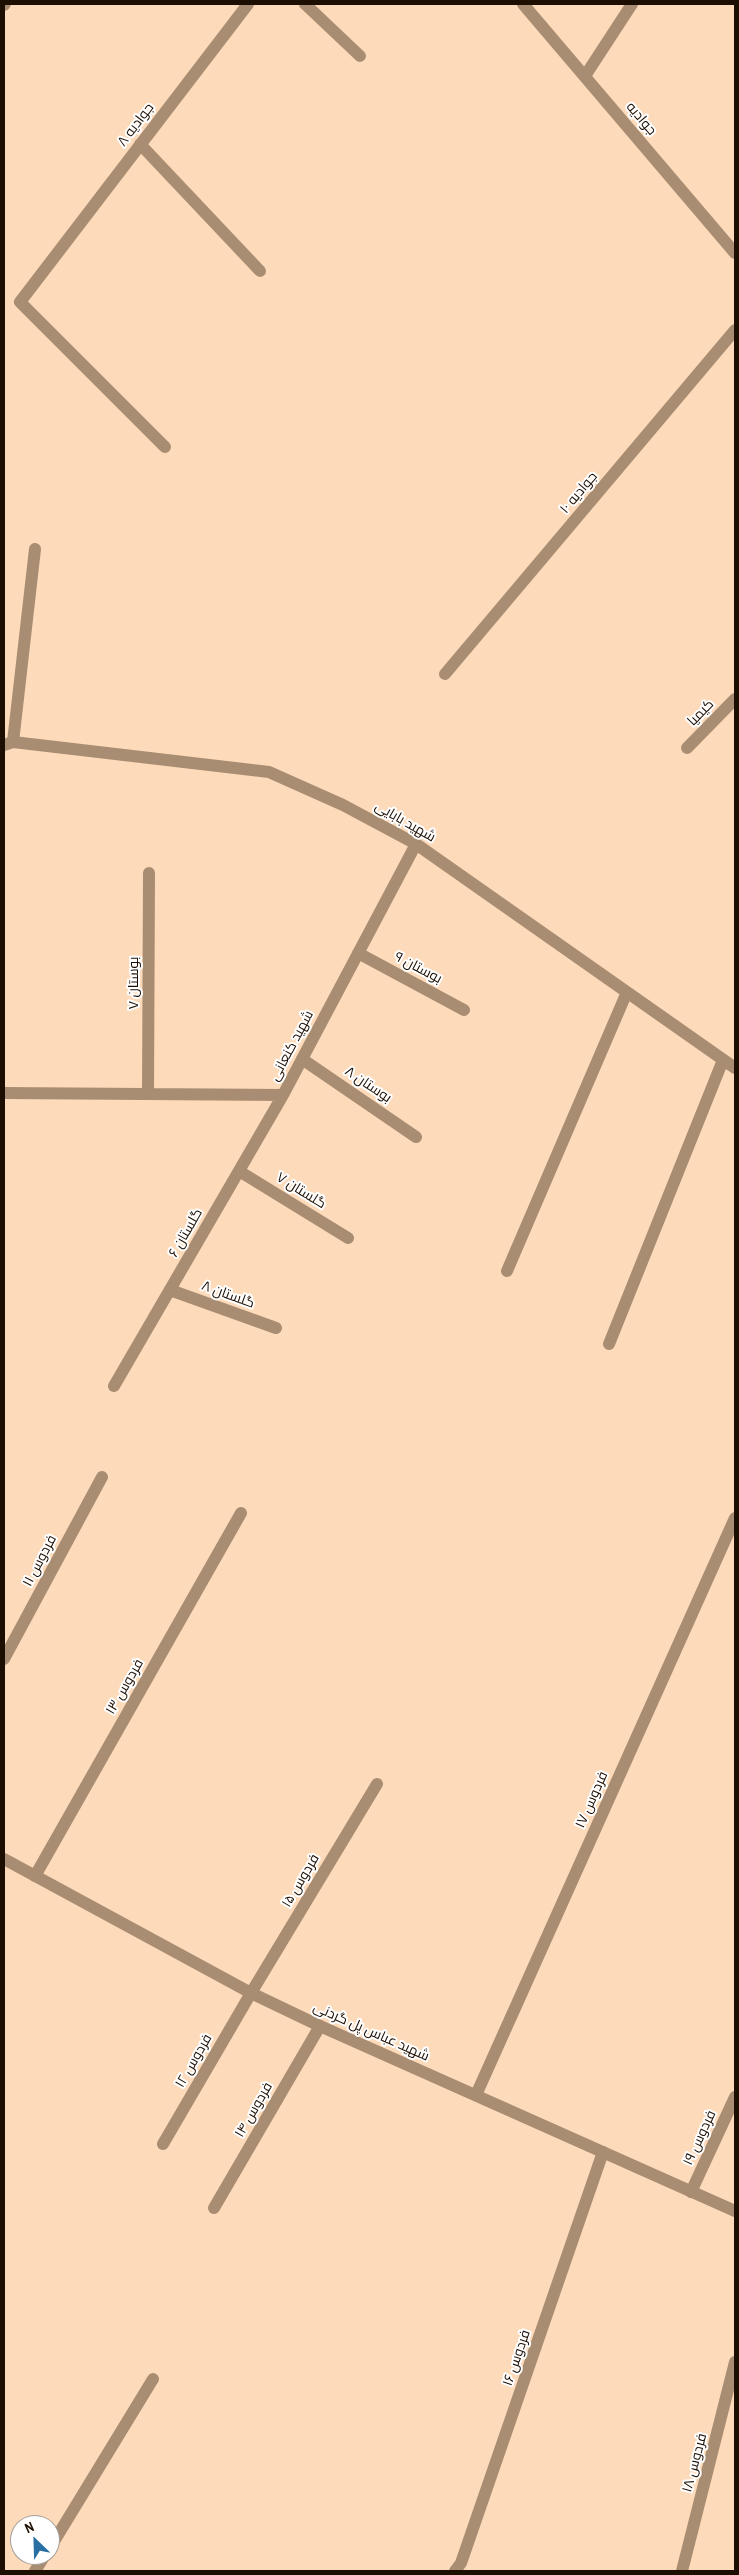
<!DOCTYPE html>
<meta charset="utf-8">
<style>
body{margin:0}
#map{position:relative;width:739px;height:2575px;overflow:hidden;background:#fddab9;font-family:"Archivo Narrow",sans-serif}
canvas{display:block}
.frame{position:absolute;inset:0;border:5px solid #1d0e02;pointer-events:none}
.north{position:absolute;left:10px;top:2515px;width:50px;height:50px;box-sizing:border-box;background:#fff;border:1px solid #a59f9a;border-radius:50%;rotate:336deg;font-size:14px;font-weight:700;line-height:20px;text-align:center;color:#1d0e02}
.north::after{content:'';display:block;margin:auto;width:18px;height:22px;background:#286fa4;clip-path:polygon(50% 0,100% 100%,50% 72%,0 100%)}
</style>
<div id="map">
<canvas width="739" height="2575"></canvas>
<div class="frame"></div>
<div class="north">N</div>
</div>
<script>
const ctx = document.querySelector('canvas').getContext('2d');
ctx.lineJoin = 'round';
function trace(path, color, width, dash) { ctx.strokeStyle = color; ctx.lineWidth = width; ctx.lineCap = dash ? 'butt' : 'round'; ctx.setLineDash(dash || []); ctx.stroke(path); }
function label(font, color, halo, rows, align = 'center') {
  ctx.font = font + ' "Archivo Narrow",Cairo,sans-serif'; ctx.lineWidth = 4; ctx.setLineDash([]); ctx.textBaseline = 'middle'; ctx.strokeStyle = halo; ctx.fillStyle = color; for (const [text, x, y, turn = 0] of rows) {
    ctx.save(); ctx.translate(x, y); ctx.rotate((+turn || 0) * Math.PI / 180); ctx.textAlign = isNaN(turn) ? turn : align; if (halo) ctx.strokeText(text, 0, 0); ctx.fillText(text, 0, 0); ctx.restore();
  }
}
const minor = new Path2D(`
 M305 4 360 56
 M523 4 735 253
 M4 5 5 4
 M585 76 632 4
 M140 144 260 271
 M165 447 20 302 248 4
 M445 674 735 330
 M13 742 35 549
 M4 745 13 742 269 772 343 805 416 844 735 1068
 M687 748 735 699
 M358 953 464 1010
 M302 1059 416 1137
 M4 1093 283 1095
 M148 1094 149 873
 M239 1171 348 1238
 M507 1271 627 992
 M170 1290 276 1328
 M609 1344 723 1060
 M114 1386 283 1095 416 844
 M4 1659 102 1477
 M35 1876 241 1513
 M476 2095 735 1518
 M163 2144 251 1993 377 1784
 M691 2192 735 2097
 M214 2208 320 2026
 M50 2548 153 2379
 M35 2571 45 2555
 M455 2571 461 2563 603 2152
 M682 2571 735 2362`);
const tertiary = new Path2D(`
 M4 1859 251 1993 320 2026 735 2211`);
const streetNames = [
 ["جوادیه",641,119,50],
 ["جوادیه ۸",136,125,-53],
 ["جوادیه ۱۰",579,493,-50],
 ["کیمیا",701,713,-46],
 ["شهید بابایی",405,822,30],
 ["بوستان ۹",418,968,28],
 ["بوستان ۷",134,983,-90],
 ["شهید کنعانی",292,1046,-62],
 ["بوستان ۸",368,1085,34],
 ["گلستان ۷",301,1191,32],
 ["گلستان ۶",186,1233,-60],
 ["گلستان ۸",228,1295,20],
 ["فردوس ۱۱",40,1561,-62],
 ["فردوس ۱۳",125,1687,-60],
 ["فردوس ۱۷",592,1800,-66],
 ["فردوس ۱۵",301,1881,-59],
 ["شهید عباس پل گردنی",371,2032,24],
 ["فردوس ۱۲",194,2061,-60],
 ["فردوس ۱۴",254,2110,-60],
 ["فردوس ۱۹",700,2138,-65],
 ["فردوس ۱۶",517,2358,-71],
 ["فردوس ۱۸",695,2463,-75]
];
trace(minor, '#a98d72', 12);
trace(tertiary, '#a98d72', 12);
label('14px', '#1d0e02', '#fff', streetNames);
</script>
